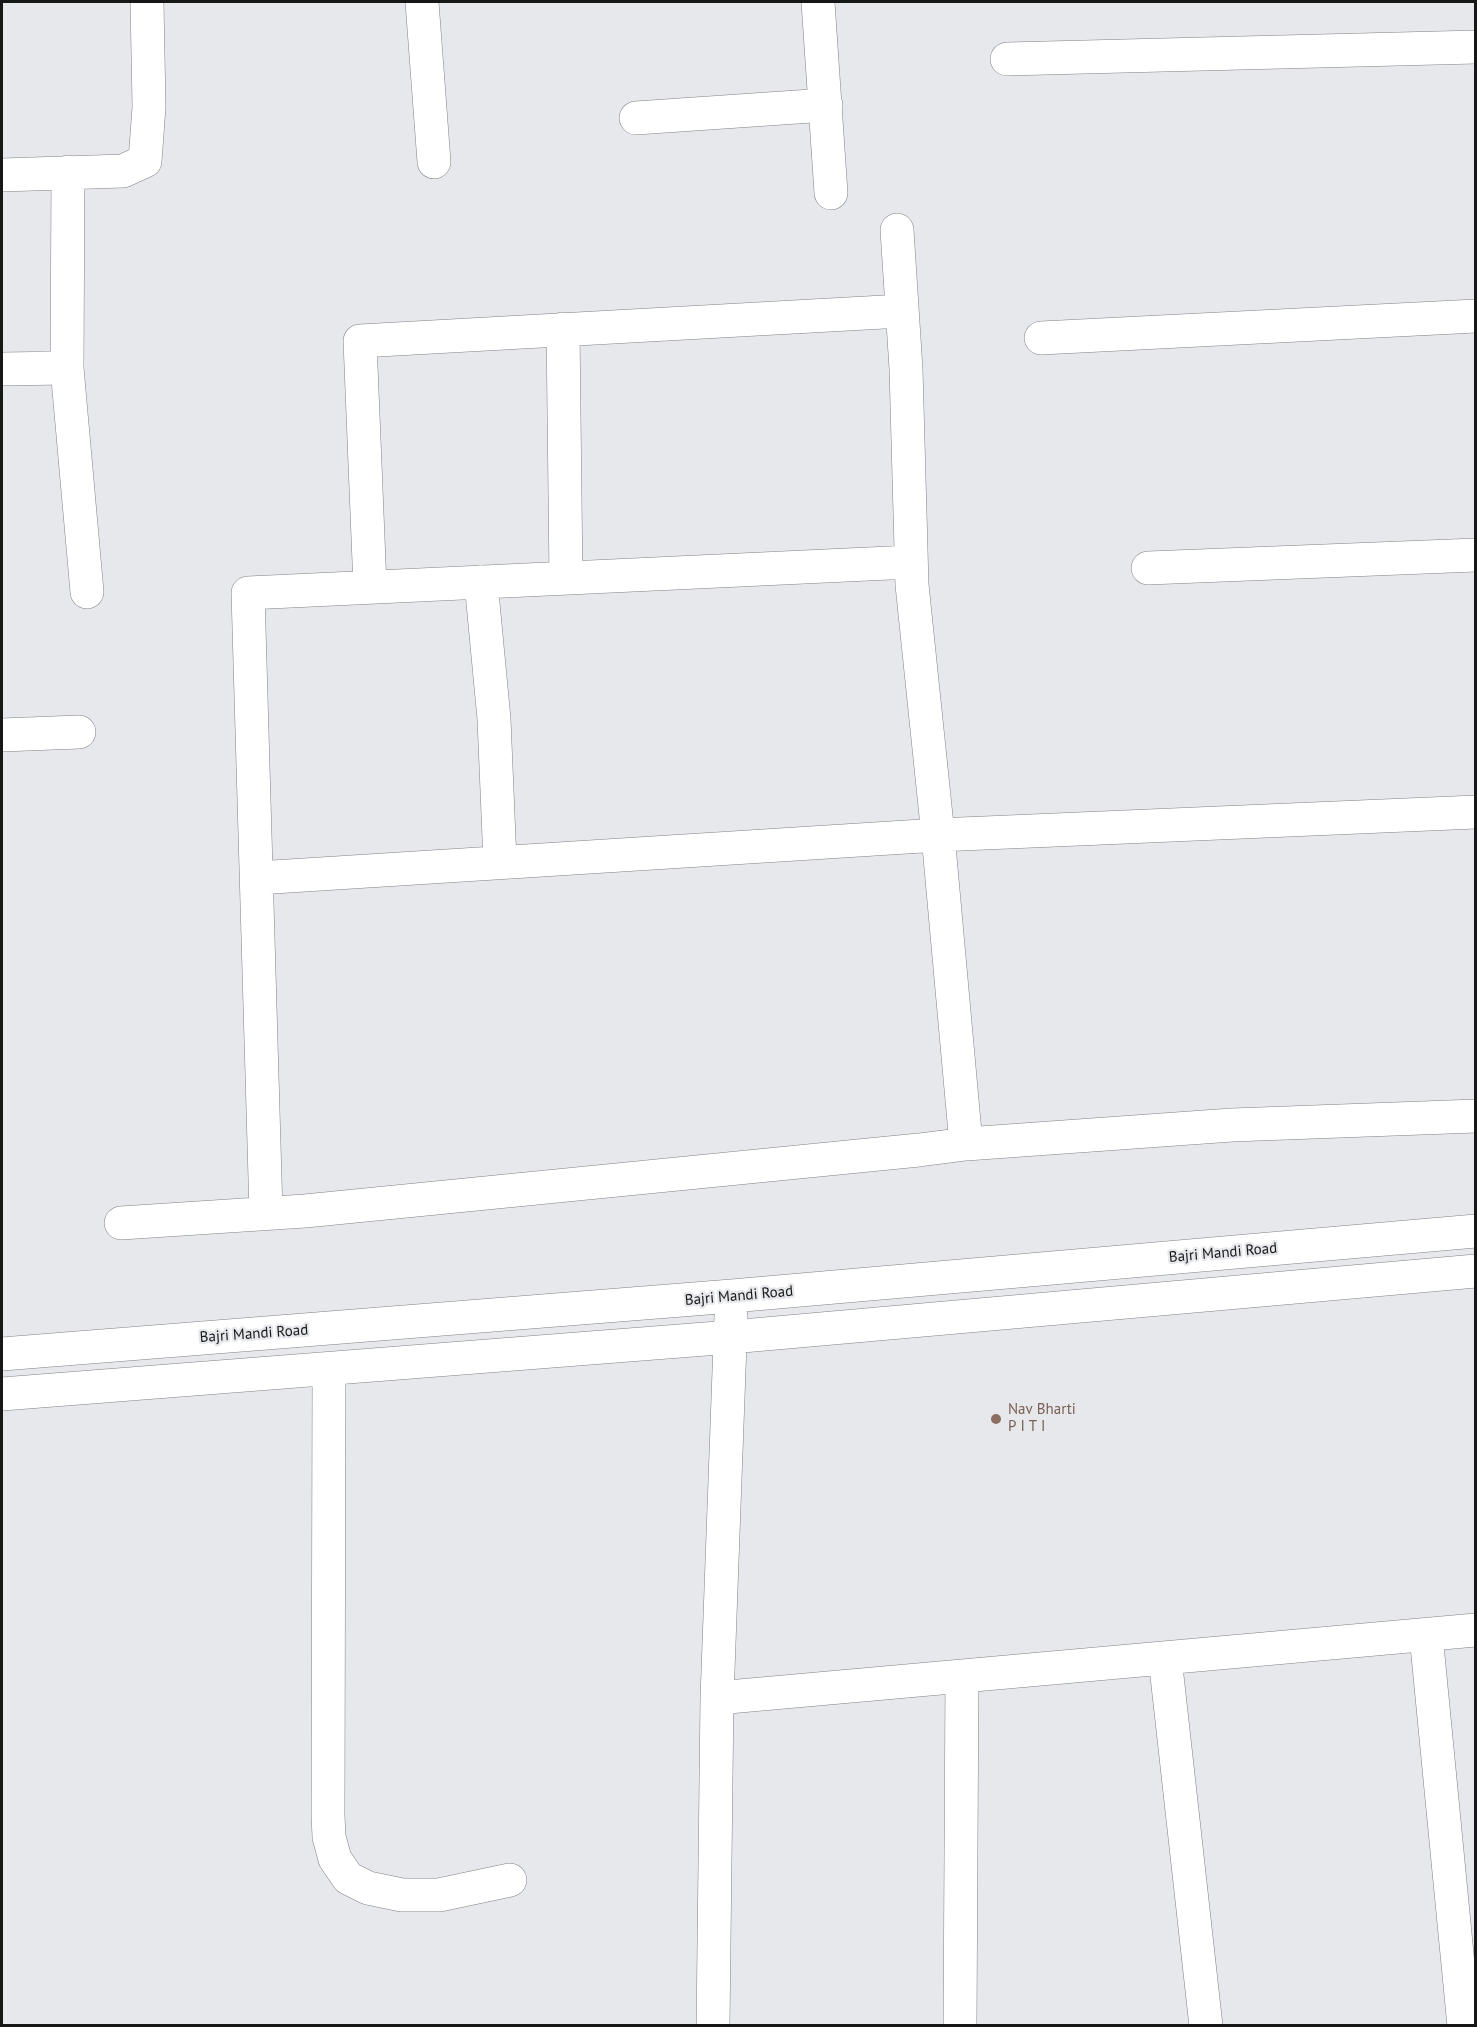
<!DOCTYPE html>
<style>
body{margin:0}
#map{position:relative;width:1477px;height:2027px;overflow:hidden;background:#e7e8ec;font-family:"PT Sans",sans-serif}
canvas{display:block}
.frame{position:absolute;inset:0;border:3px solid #171718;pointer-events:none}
</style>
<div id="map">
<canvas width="1477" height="2027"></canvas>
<div class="frame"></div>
</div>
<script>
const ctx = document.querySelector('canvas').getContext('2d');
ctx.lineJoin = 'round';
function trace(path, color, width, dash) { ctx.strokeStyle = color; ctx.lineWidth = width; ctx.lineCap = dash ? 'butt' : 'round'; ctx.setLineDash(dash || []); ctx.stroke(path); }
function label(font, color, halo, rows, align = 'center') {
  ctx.font = font + ' "PT Sans",sans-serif'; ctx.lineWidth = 4.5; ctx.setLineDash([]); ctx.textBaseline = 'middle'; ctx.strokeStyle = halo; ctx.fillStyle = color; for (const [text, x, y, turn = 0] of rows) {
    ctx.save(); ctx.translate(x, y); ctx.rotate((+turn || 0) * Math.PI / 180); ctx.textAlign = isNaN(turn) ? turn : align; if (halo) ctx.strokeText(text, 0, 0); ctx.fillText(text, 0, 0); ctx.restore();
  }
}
const minor = new Path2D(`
 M422 2 434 162
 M818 2 831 193
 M1007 59 1476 47
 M636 118 826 105
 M68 172 67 368 87 592
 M2 175 123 171 145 161 149 107 147 2
 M897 230 906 369 912 585 938 835 966 1144
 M563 329 566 578
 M1041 338 1476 316
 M2 369 67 368
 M1148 568 1476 555
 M481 582 494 719 500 862
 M370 587 360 341 902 311
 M2 735 79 732
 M257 878 938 835 1476 812
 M266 1213 248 593 911 562
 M121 1223 305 1211 919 1150 966 1144 1232 1125 1476 1116
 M2 1354 732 1296 1476 1231
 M329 1369 328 1815 329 1837 335 1859 348 1878 368 1888 402 1895H439L510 1880
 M2 1394 731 1337 1476 1271
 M1426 1635 1464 2026
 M1165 1658 1206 2026
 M717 1698 1476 1630
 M713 2026 717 1698 731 1316
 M960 2026 962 1676`);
const markers = [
 [996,1419,6,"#8d6e63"]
];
const streetNames = [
 ["Bajri Mandi Road",1223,1253,-5],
 ["Bajri Mandi Road",739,1296,-5],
 ["Bajri Mandi Road",254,1334,-4]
];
const educationNames = [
 ["Nav Bharti",1008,1410],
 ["P I T I",1008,1427]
];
trace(minor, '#818185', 34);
trace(minor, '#fff', 33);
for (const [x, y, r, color] of markers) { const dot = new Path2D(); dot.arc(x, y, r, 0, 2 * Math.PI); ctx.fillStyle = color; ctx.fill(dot); trace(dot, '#e7e8ec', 2); }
label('15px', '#171718', '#e7e8ec', streetNames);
label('15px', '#785e54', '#e7e8ec', educationNames, 'left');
</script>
